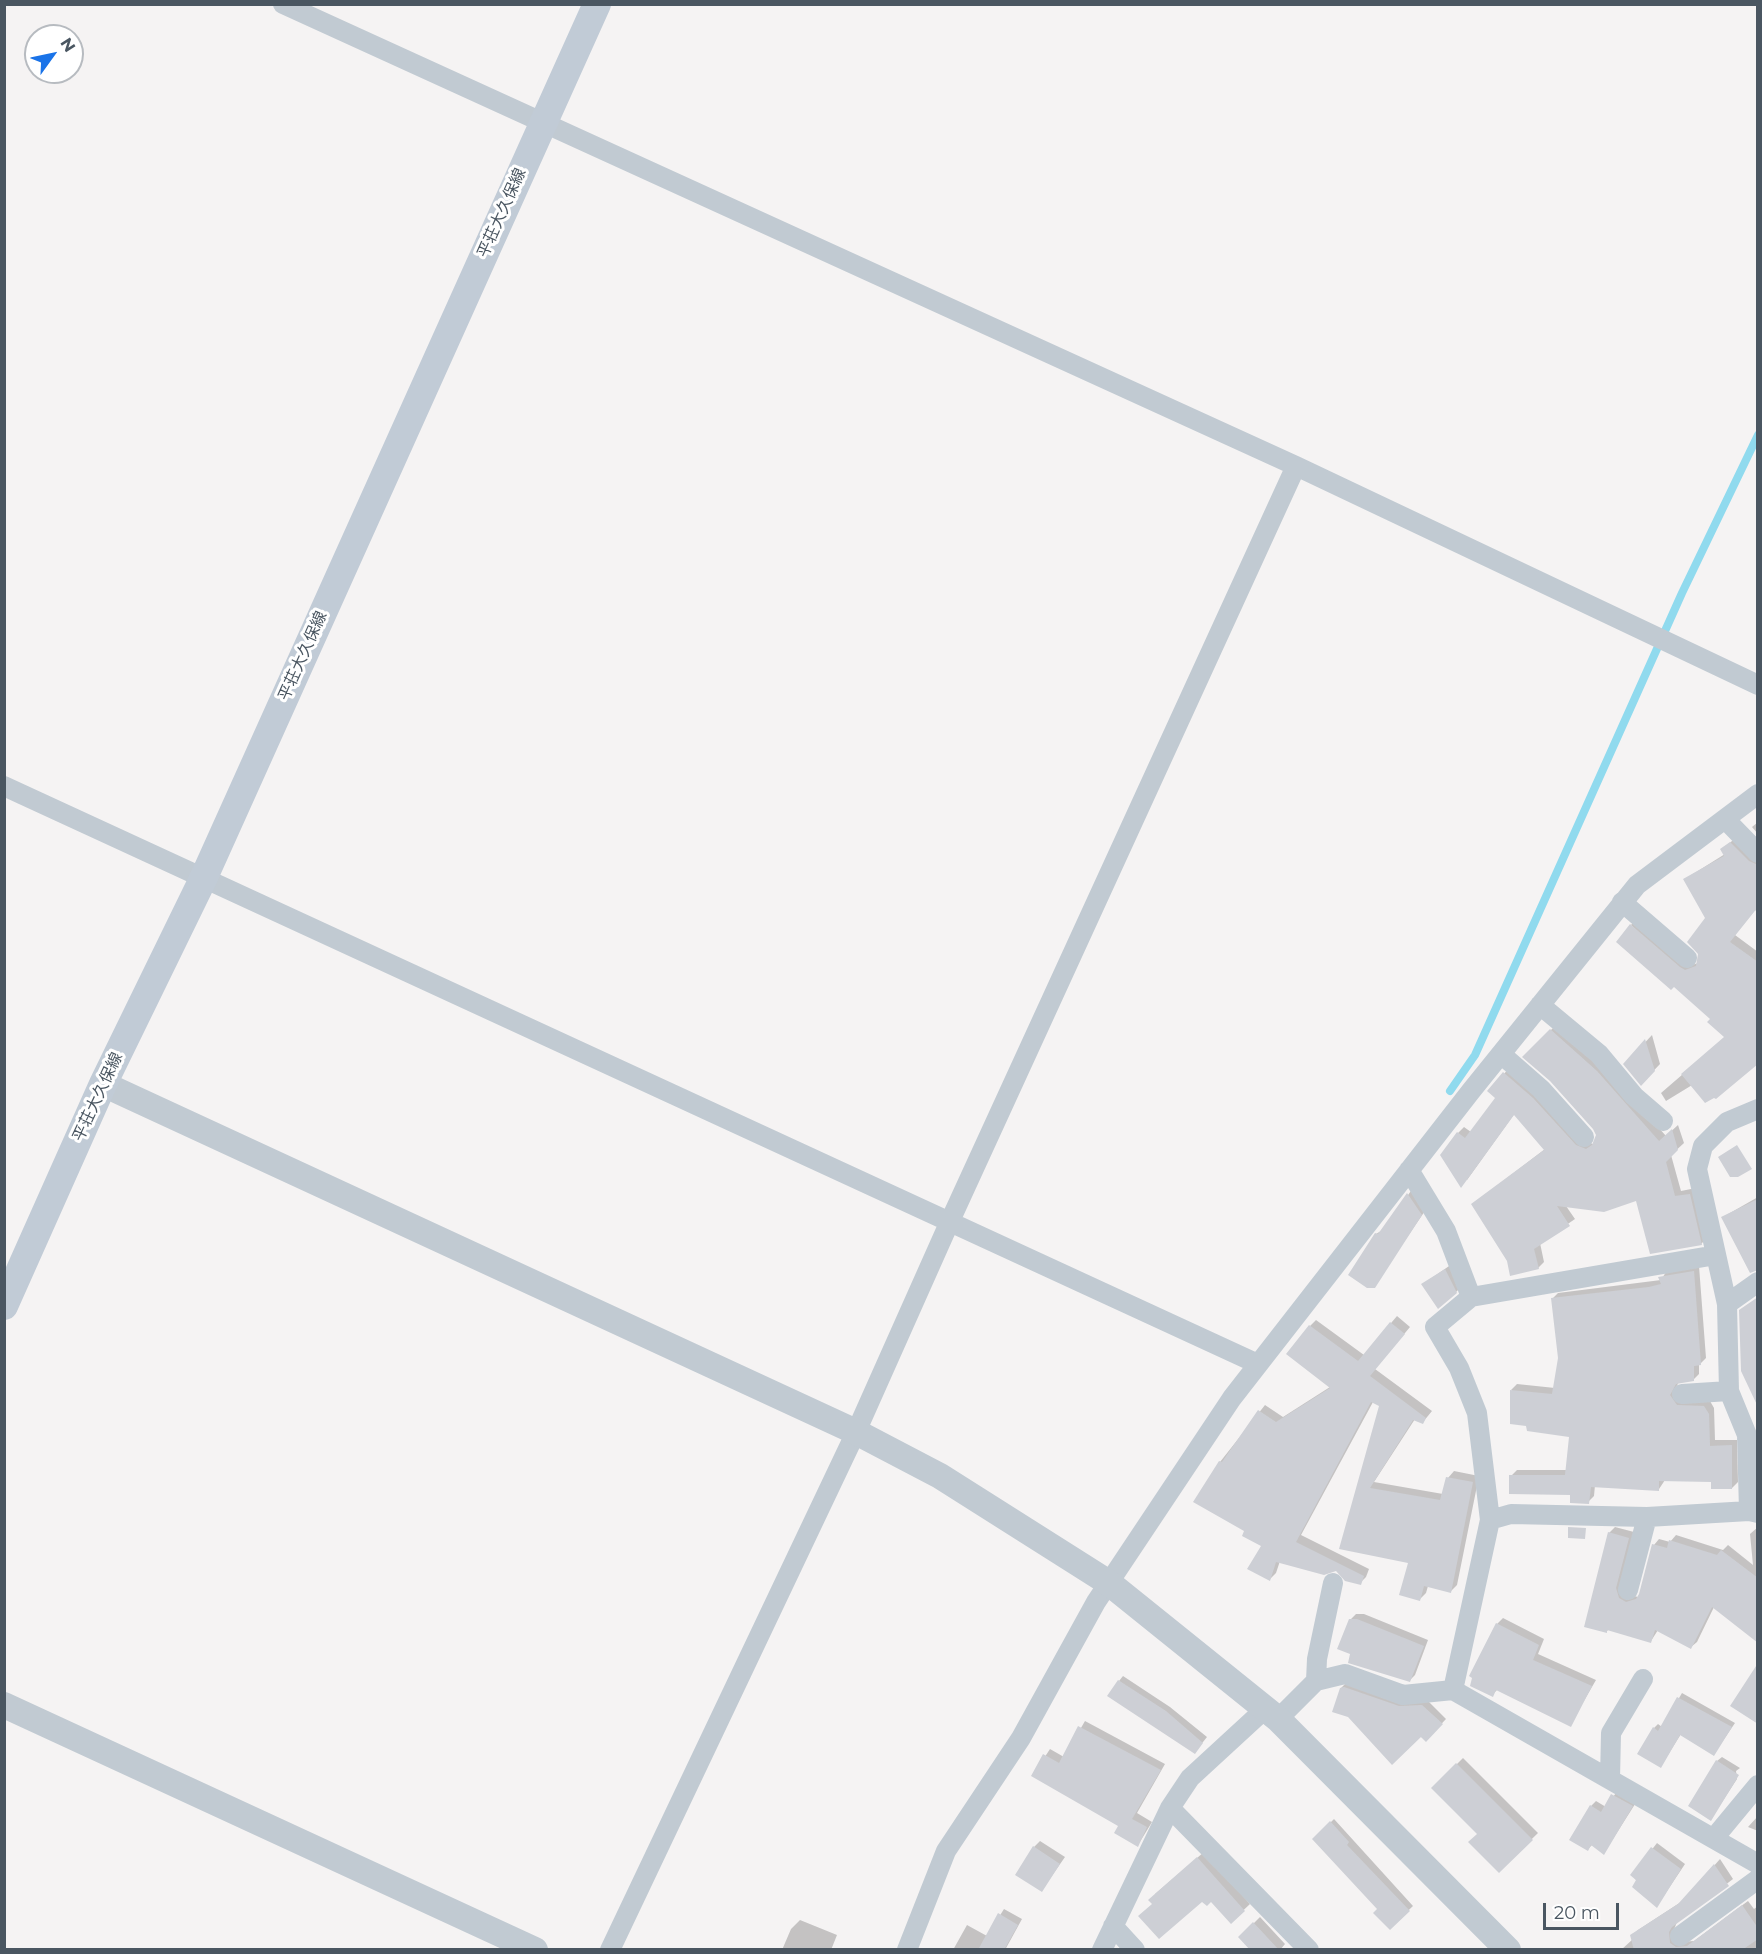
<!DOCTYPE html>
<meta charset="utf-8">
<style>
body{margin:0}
#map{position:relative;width:1762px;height:1954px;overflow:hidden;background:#f5f3f3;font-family:Montserrat,sans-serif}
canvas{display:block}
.frame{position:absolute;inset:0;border:6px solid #4a5661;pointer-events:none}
.north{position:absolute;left:24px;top:24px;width:60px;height:60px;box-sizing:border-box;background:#fff;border:2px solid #b7bbc0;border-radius:50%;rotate:57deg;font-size:16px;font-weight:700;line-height:24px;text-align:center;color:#4a5661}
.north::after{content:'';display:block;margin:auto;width:21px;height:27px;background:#1a73e8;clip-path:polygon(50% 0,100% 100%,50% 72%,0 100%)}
.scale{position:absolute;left:1543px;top:1903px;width:76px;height:27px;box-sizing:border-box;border:3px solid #4a5661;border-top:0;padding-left:8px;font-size:18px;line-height:21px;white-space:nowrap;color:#4a5661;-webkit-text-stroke:4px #fff;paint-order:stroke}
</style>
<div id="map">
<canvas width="1762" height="1954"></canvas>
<div class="frame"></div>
<div class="north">N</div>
<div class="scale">20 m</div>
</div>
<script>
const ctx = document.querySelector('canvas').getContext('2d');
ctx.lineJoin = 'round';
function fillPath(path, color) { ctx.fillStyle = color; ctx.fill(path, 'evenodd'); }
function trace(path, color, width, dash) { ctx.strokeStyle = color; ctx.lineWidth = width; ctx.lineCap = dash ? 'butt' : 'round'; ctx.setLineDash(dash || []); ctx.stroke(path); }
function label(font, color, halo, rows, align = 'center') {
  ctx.font = font + ' Montserrat,"Noto Sans JP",sans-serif'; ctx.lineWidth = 6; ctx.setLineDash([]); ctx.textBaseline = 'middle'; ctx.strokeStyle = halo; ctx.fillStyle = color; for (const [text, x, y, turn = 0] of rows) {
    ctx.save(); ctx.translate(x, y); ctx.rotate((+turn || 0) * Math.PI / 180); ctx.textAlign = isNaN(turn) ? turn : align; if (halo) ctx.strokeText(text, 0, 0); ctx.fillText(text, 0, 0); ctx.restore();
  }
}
const shadow = new Path2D(`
 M1758 822V834L1752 827Z
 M1737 837 1758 856V912L1755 910 1735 935 1758 952V1049L1720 1068 1666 1101 1661 1093 1734 1030 1631 925 1636 919 1692 965 1698 963 1707 918 1685 879 1725 854 1722 849Z
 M1557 1024 1603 1065 1666 1136 1678 1125 1684 1143 1671 1155 1681 1191 1696 1188 1707 1238 1701 1244 1637 1199 1566 1206 1575 1219 1540 1243 1544 1262 1538 1268 1509 1260 1473 1204 1545 1149 1515 1113 1467 1180 1458 1133 1464 1127 1471 1132 1497 1098 1489 1091 1510 1067 1582 1140 1593 1144 1597 1135 1594 1128 1551 1080 1524 1057Z
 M1652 1035 1660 1064 1641 1084 1625 1064Z
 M1413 1188 1427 1208 1374 1286 1376 1234 1384 1229Z
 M1758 1197V1270L1723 1217Z
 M1452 1264 1462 1286 1456 1292 1423 1284Z
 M1699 1266 1706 1358 1699 1365V1374L1693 1380 1679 1382 1675 1389 1710 1401 1714 1408 1715 1440H1737L1738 1482 1732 1488 1712 1480H1665L1659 1489 1595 1485 1594 1496 1588 1502 1572 1493 1511 1476 1517 1470H1568L1571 1436 1511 1390 1517 1384 1555 1388 1559 1358 1552 1299 1558 1293 1661 1280 1666 1272Z
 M1397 1316 1410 1327 1375 1369 1432 1411 1423 1422 1415 1419 1374 1482 1443 1494 1448 1478 1454 1471 1479 1476 1457 1585 1451 1591 1428 1586 1426 1593 1420 1599 1410 1562 1341 1548 1381 1405 1373 1402 1301 1535 1369 1569 1366 1577 1360 1583 1336 1570 1280 1561 1276 1573 1270 1579 1263 1545 1246 1530 1220 1462 1265 1405 1283 1417 1330 1387 1310 1326 1316 1320 1364 1355Z
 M1615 1527 1634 1532 1626 1594 1638 1597 1641 1593 1654 1545 1659 1539 1670 1542 1676 1535 1723 1550 1728 1545 1753 1565 1750 1534 1758 1527V1641L1714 1607 1697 1642 1691 1647 1658 1630 1651 1641 1609 1629 1606 1632 1609 1533Z
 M1356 1614H1364L1428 1640 1415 1675 1409 1681 1349 1662 1352 1653 1350 1620Z
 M1503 1618 1544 1639 1538 1654 1596 1680 1570 1725 1498 1689 1492 1695 1497 1624Z
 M1123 1676 1170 1707 1207 1737 1199 1747 1119 1681Z
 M1346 1683 1428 1701 1446 1719 1426 1740 1341 1688Z
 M1682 1693 1735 1723 1714 1754 1681 1734 1661 1766 1654 1728 1658 1724 1662 1727Z
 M1085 1721 1165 1764 1137 1813 1152 1822 1138 1845 1120 1826 1033 1775 1050 1749 1064 1757Z
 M1722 1757 1740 1768 1736 1771 1737 1779 1711 1819 1717 1761Z
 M1463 1758 1538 1833 1499 1871 1479 1834 1433 1788Z
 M1618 1790 1637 1801 1604 1853 1593 1844 1588 1849 1591 1806 1596 1801 1606 1807Z
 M1758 1816V1831L1748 1827Z
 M1334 1819 1413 1906 1390 1928 1380 1909 1314 1839Z
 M1040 1841 1065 1857 1042 1890 1034 1847Z
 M1657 1843 1685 1864 1657 1906 1632 1875Z
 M1204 1852 1250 1904 1231 1922 1211 1900 1154 1904 1155 1894Z
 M1720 1859 1733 1879 1677 1922 1673 1932 1680 1942 1694 1941 1748 1901 1754 1909 1758 1906V1950H1621L1633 1939 1632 1935 1638 1930 1684 1900Z
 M1004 1909 1022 1919 1005 1950H953L967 1925 987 1936Z
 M1260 1917 1285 1944 1280 1950H1252L1240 1937Z
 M800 1920 837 1935 831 1950H782L791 1929Z`);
const stream = new Path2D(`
 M1450 1091 1475 1055 1682 593 1758 435`);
const building = new Path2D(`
 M1730 842 1749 861 1758 865V907L1730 942 1758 962V1064L1716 1099 1714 1098 1705 1103 1681 1074 1724 1037 1707 1022 1710 1019 1674 987 1671 990 1616 942 1630 924 1680 967 1685 970 1696 966 1698 954 1687 942 1705 918 1683 879 1724 856 1720 849Z
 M1550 1029 1597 1071 1659 1141 1672 1129 1678 1150 1666 1162 1675 1196 1690 1194 1702 1245 1650 1254 1636 1201 1604 1212 1557 1206 1570 1226 1534 1249 1539 1269 1510 1276 1507 1261 1471 1204 1544 1150 1514 1115 1461 1188 1440 1155 1457 1132 1465 1138 1495 1098 1487 1091 1503 1072 1533 1098 1576 1145 1586 1149 1592 1145 1596 1135 1593 1129 1550 1081 1522 1057Z
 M1645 1039 1655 1071 1641 1086 1623 1064Z
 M1737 1145 1752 1169 1738 1177H1730L1718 1157Z
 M1407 1193 1422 1215 1375 1288H1367L1348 1275 1375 1233 1378 1234Z
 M1758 1199V1270L1750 1273 1721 1217Z
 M1445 1269 1457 1293 1438 1309 1421 1284Z
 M1694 1271 1701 1365 1694 1366V1381L1676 1384 1670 1395 1677 1405 1704 1406 1709 1414 1710 1446 1732 1445V1489H1711V1482L1659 1481V1491L1591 1487 1589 1504 1570 1503V1495L1509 1494V1475H1565L1569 1437 1527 1431 1526 1426 1510 1424V1390L1552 1394 1558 1358 1551 1298 1649 1287 1661 1284 1658 1277Z
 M1758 1297V1407L1741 1371 1739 1310Z
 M1390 1322 1405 1334 1370 1376 1426 1418 1423 1424 1413 1420 1370 1488 1440 1500 1446 1477 1473 1482 1451 1593 1424 1586 1420 1601 1399 1595 1408 1563 1339 1549 1379 1406 1371 1402 1296 1542 1364 1576 1361 1585 1345 1581 1336 1571 1324 1575 1276 1562 1270 1581 1247 1569 1261 1546 1242 1536 1244 1531 1193 1502 1219 1461 1222 1462 1258 1410 1276 1422 1330 1388 1286 1354 1309 1325 1358 1361Z
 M1568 1527 1586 1528 1585 1539 1568 1538Z
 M1608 1532 1629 1538 1616 1588 1619 1598 1626 1602 1636 1599 1639 1594 1652 1544 1667 1548 1669 1540 1717 1555 1721 1550 1758 1578V1643L1712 1607 1691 1649 1655 1630 1651 1643 1607 1630V1633L1584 1627Z
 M1349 1619H1357L1424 1646 1410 1682 1348 1663 1350 1654 1337 1649Z
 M1496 1623 1539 1645 1533 1660 1592 1686 1571 1727 1496 1690 1493 1697 1470 1686 1472 1678 1469 1676Z
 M1758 1663V1724L1730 1706Z
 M1118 1680 1166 1711 1203 1743 1195 1754 1107 1696Z
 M1344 1687 1399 1706 1422 1705 1443 1724 1426 1742 1421 1737 1392 1765 1348 1717 1332 1712 1340 1688Z
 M1677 1697 1732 1727 1714 1756 1680 1735 1661 1768 1637 1754 1653 1727 1658 1731Z
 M1078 1726 1161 1770 1132 1819 1147 1827 1138 1847 1114 1833 1118 1826 1031 1776 1043 1754 1059 1763Z
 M1716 1760 1739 1775 1711 1821 1688 1806Z
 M1456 1763 1533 1840 1499 1873 1468 1842 1477 1834 1431 1788Z
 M1611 1794 1633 1806 1604 1855 1591 1845 1588 1851 1569 1840 1590 1805 1601 1812Z
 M1330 1821 1349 1842 1347 1845 1410 1911 1390 1930 1373 1913 1377 1909 1312 1839Z
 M1033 1846 1060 1864 1042 1892 1015 1875Z
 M1651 1847 1681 1869 1657 1908 1632 1887 1636 1880 1630 1875Z
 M1197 1857 1245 1911 1231 1924 1211 1902 1207 1906 1202 1902 1159 1939 1138 1916 1152 1904 1148 1900Z
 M1714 1864 1729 1886 1672 1927 1669 1932 1670 1943 1676 1947 1687 1946 1742 1905 1758 1928V1939L1742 1950H1634L1630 1935 1678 1904Z
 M998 1913 1018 1925 1004 1950H978Z
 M1253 1922 1279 1950H1250L1238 1937Z`);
const minor = new Path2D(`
 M283 4 1296 466 1758 685
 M4 786 1258 1364
 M1725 819 1758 853
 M1622 902 1687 958
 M1540 1005 1599 1054 1634 1096 1663 1121
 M1501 1054 1541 1089 1584 1137
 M1758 1109 1727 1122 1703 1146 1697 1169 1727 1304 1758 1282
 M1409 1170 1446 1231 1471 1297 1435 1327 1459 1368 1477 1413 1490 1520
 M1471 1297 1716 1255
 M1727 1304 1729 1391 1747 1435 1749 1511
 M1682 1394 1729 1391
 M1628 1590 1647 1517
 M1316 1681 1317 1659 1333 1583
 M1453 1690 1490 1520 1511 1514 1647 1517 1749 1511 1758 1513
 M1278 1719 1316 1681 1345 1674 1403 1695 1453 1690 1758 1864
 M1610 1779 1611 1733 1643 1679
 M1170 1808 1309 1950
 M1714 1838 1758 1785
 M1113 1926 1135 1950
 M1680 1936 1758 1879
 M610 1950 856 1432 950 1221 1296 466
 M907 1950 946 1851 1021 1738 1096 1602 1232 1398 1471 1091 1637 885 1758 794
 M1102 1950 1170 1808 1190 1778 1265 1709`);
const tertiary = new Path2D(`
 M103 1084 856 1432 940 1476 1109 1583 1278 1719 1508 1950
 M4 1705 535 1950`);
const secondary = new Path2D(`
 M4 1306 103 1084 204 877 597 4`);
const streetNames = [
 ["平荘大久保線",502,213,-66],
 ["平荘大久保線",303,656,-66],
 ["平荘大久保線",98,1097,-65]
];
fillPath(shadow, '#0003');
trace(stream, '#90daee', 8);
fillPath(building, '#cdcfd5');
trace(minor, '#c1cad2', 20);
trace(tertiary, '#c1cad2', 26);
trace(secondary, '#c1cbd6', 28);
label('16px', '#4a5661', '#fff', streetNames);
</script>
